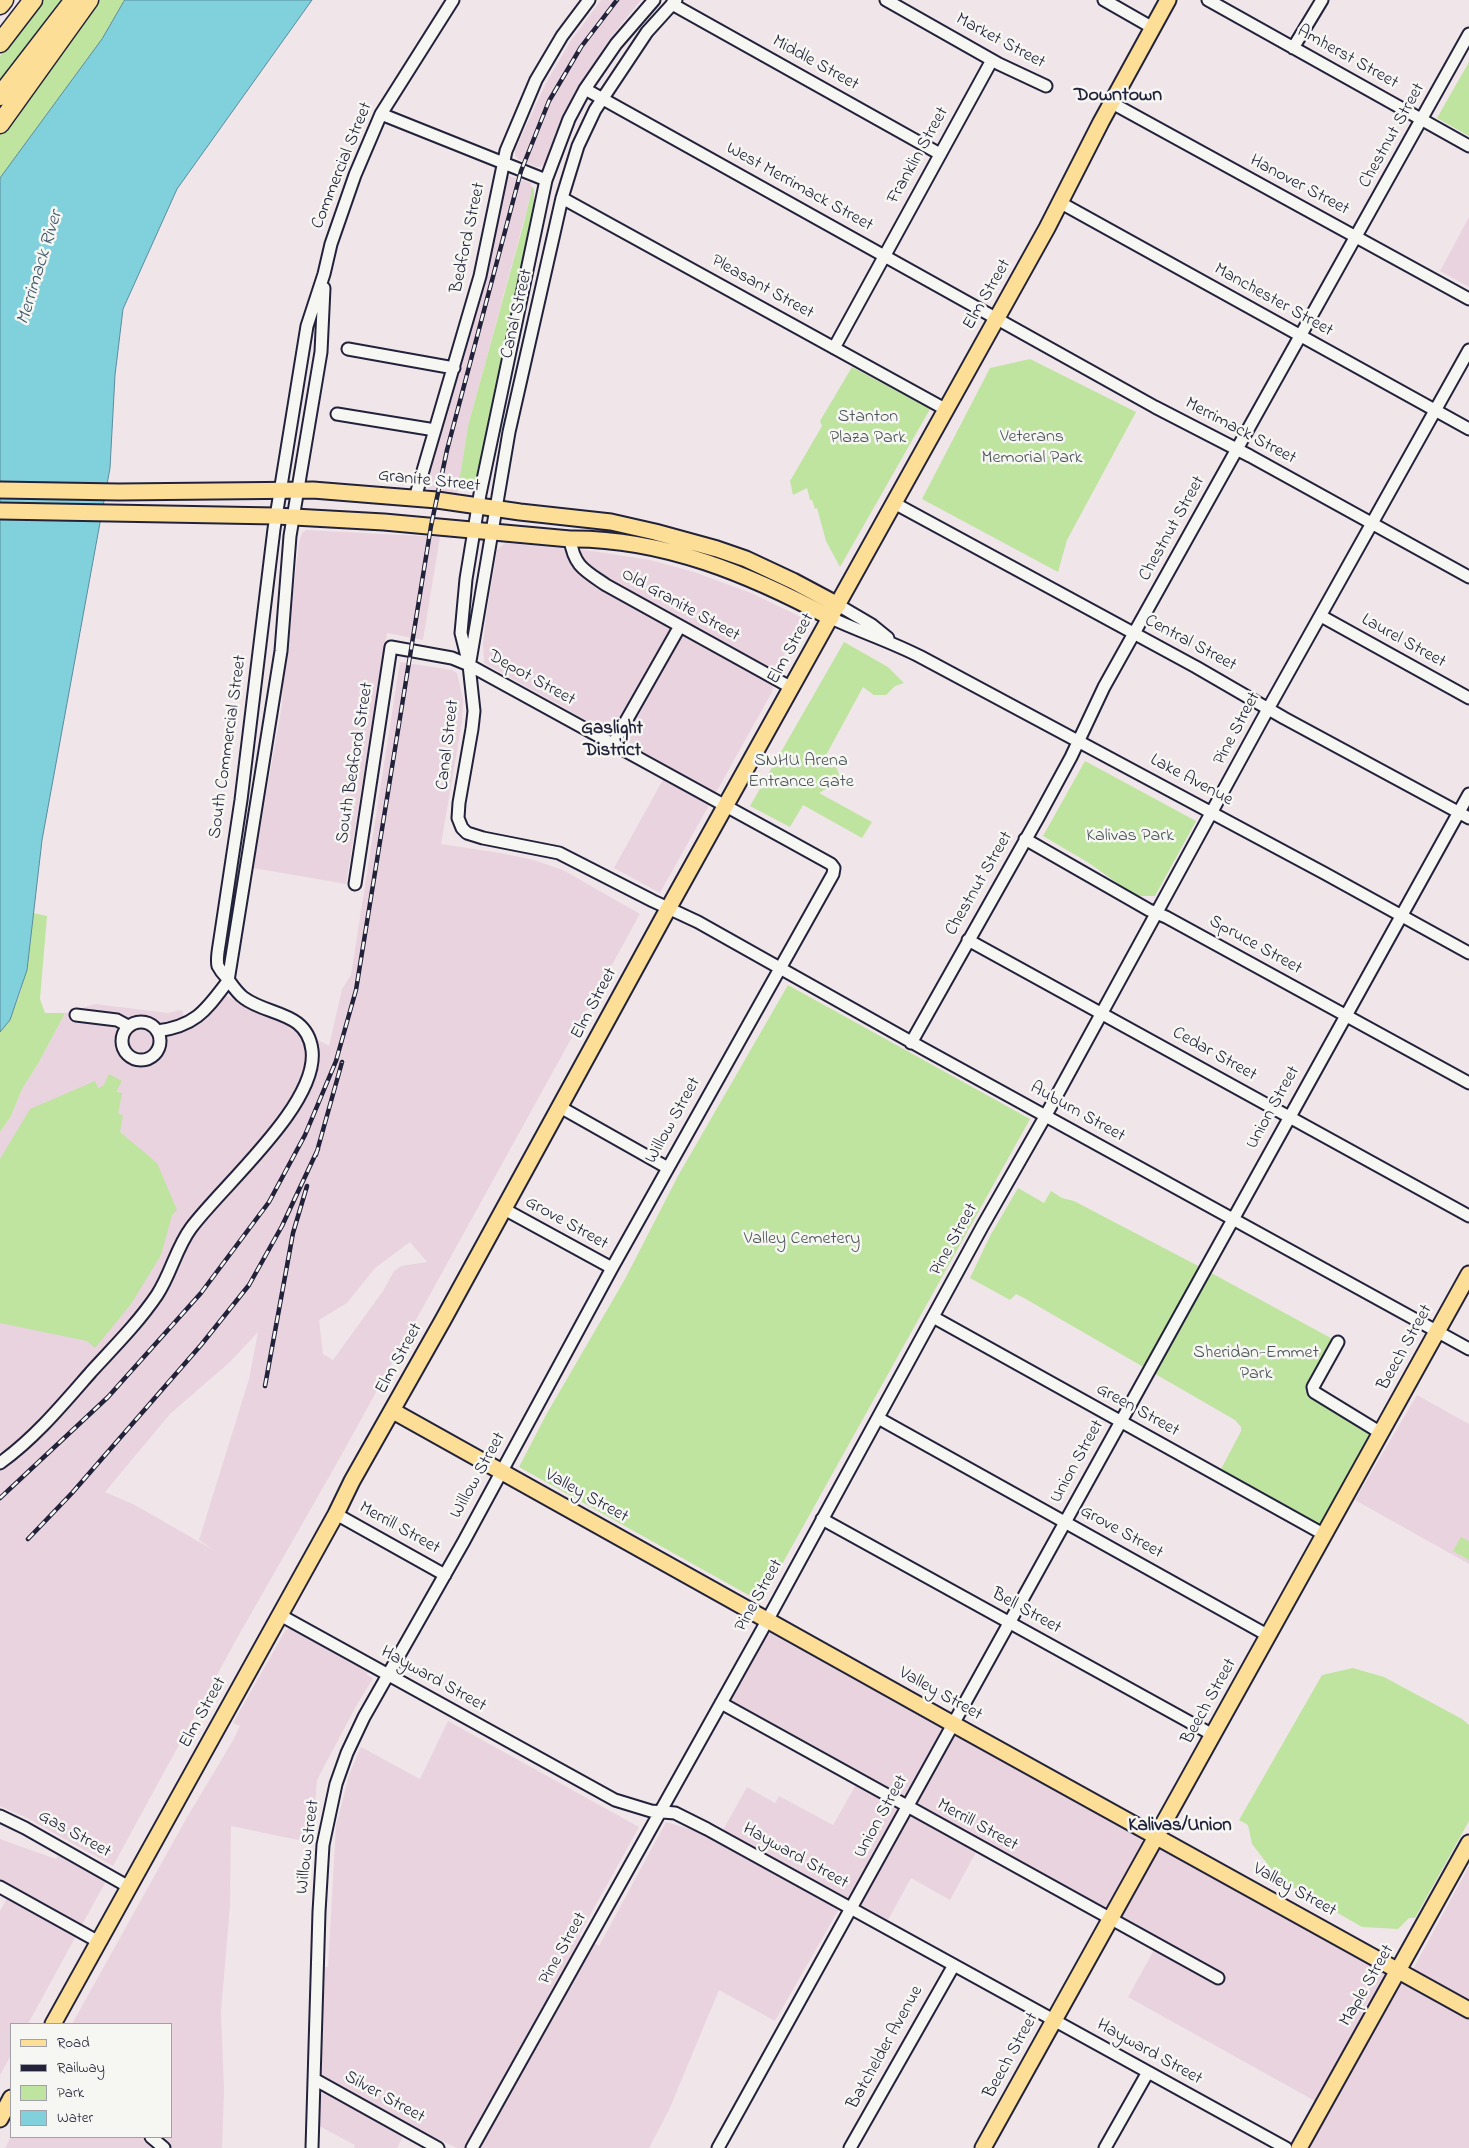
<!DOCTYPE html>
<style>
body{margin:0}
#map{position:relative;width:1469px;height:2148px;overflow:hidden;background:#f0e6e9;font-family:"Indie Flower",sans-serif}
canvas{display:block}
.legend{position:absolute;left:10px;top:2023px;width:162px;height:115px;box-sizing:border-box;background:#f6f6f2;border:1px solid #a1a1a9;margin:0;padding:6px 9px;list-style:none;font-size:15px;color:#22223b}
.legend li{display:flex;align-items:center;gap:10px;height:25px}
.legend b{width:25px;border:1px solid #a1a1a9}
</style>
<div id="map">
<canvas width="1469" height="2148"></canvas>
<ul class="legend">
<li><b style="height:6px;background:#fdde96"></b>Road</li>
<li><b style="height:6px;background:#22223b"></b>Railway</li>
<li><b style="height:14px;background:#bee49f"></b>Park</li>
<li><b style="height:14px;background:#81d1dc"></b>Water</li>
</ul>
</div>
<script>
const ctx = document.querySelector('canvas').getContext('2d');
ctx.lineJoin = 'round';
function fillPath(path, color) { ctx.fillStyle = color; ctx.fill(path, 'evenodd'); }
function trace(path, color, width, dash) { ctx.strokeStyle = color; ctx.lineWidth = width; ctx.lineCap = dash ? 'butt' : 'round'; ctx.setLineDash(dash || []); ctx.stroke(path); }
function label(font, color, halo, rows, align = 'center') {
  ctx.font = font + ' "Indie Flower",sans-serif'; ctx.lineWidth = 5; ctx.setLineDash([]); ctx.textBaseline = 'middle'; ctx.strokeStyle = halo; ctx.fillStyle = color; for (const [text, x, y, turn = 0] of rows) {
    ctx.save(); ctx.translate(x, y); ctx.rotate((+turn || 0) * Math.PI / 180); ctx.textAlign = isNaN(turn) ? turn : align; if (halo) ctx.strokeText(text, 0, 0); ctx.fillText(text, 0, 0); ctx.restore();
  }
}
const built = new Path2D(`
 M601 0H641L608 41 575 92 557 130 545 163 540 167H536L518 159 515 155V150L546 83 570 42Z
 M509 176 531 183V194L468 426 457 495 431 491 426 485 425 478 489 262 505 179Z
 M1469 217V287L1440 271Z
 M306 530 440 537 423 640 387 633 346 884 253 868 282 705 283 680 299 543 302 533Z
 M505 543 592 551 650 560 694 572 751 593 801 617 803 621 775 671 772 692 660 893 614 868 670 767 484 663 483 644 486 617 497 550Z
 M400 662 452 670 457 673 463 699 462 722 441 844 500 853 534 860 563 870 640 914 337 1463 236 1640 113 1866 27 1818 0 1806V1469L10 1462 0 1451V1132L11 1116 22 1089 39 1062 65 1013 95 1004 168 1013 180 1010 183 1011V1016L185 1018 194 1014 213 989 246 1006 288 1023 329 1046 342 989 351 975ZM410 1242 427 1262 401 1266 394 1271 383 1291 333 1360 323 1354 319 1320 347 1303 375 1268ZM258 1332 249 1379 199 1540 215 1551 135 1505 105 1492 170 1414 230 1362Z
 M1417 1395 1469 1424V1564L1355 1500Z
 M289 1628 368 1671 367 1675 373 1678 355 1708 317 1780 312 1843 231 1826 230 1906 221 2011 224 2091 222 2148H5L11 2137H171V2024H72L186 1819 232 1742 240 1726 233 1723 285 1631Z
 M770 1633 1141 1838 1144 1844 1111 1903 1107 1907H1101L982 1841 950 1900 911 1878 888 1920 723 1830 747 1787 775 1803 779 1796 833 1825 862 1774 732 1702 731 1698 749 1666 767 1635Z
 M448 1721 639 1827 579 1935 599 1946 666 1822 697 1831 721 1843 839 1909 775 2021 719 1990 669 2110 649 2148H457L431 2136 322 2075V1988L324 1967H328L336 1826 349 1775 361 1747 420 1779Z
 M0 1839 56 1859 59 1854 106 1881 28 2024H11V2055L0 2075V1911L8 1897 0 1893Z
 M1158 1847 1386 1973 1315 2101 1128 1997 1160 1939 1119 1916Z
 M1469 1866V2000L1413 1969Z
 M1401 1983 1469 2019V2148H1309Z
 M325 2092 404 2135 397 2148H354L355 2145 319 2126 320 2096Z`);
const green = new Path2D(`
 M44 0H62L0 80V56Z
 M95 0H125L102 39 0 178V135Z
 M1469 62V136L1437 118Z
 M531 186 534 189V203L536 204 476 487 474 491 458 489 468 426 523 226 531 194Z
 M1030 359 1136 412 1067 540 1058 572 922 499 990 368Z
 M852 367 930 409 840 567 826 541 817 508 815 509 812 500H810L807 488 793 495 790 481 822 426 820 421Z
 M844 642 888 667 904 683 895 686 886 695H874L863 687 825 757 832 756 841 780 819 793 872 822 862 838 803 805 790 827 750 806Z
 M1085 761 1196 821 1155 896H1139L1127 890 1089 863 1043 836Z
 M33 913 47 916 40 999 45 1013H65L39 1062 22 1089 11 1116 0 1132V1032C26 999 29 954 33 913Z
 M788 985 1030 1119 761 1602 519 1467 546 1415 625 1279 678 1176Z
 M109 1074 122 1081 116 1092 122 1093 118 1114 123 1115 120 1132 157 1163 177 1210 172 1215 161 1255 131 1304 95 1348 87 1341 0 1323V1159L30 1109 95 1081 98 1088 103 1086Z
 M1018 1188 1044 1203 1051 1191 1062 1198 1074 1201 1204 1269 1338 1342 1313 1387 1381 1433 1325 1535 1218 1475 1241 1431V1427L1235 1420 1024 1298 1016 1294 1010 1300 970 1278 990 1236Z
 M1461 1537 1469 1541V1560L1453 1551Z
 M1353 1668 1384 1677 1462 1719 1469 1725V1821L1415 1918H1409L1398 1929 1362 1927 1279 1879 1252 1844 1248 1825 1239 1820 1322 1675Z`);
const water = new Path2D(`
 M125 0H312L177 189 123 309 115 375 110 468 42 840 27 970 10 1020 0 1032V178L102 39Z`);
const minor = new Path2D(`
 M654 0 616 44 585 89 569 119 546 180 480 494 466 579 461 633 469 665 474 711 472 729 459 803 458 818 462 828 467 833 483 838 559 853 653 901 698 922 922 1048 1469 1349
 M886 0 999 64 1046 86
 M1104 0 1153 28
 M1208 0 1469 146
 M672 4 940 154
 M1293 48 1322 0
 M585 89 1155 407 1250 456 1469 577
 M1112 103 1469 299
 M381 114 546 180
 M562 198 945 409
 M1061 203 1469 429
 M834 348 992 60
 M348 349 454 368
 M337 414 435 430
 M415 498 480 276 506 151 536 80 562 36 589 0
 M894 503 1196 667 1284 718 1469 818
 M570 539C574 566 584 570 606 585L792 688
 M838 605 872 625 888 638
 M1321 616 1469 698
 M831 618C861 632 892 642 921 657L1324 873 1469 953
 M470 661 509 432 562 198 578 146 595 110 647 32 676 0
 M613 744 680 626
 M1025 839 1149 910 1166 917 1469 1083
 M968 940 1469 1216
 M228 981 281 651 290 536 321 352 324 288
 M76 1015 117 1020 128 1026
 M122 1041a19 19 0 1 1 38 0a19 19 0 1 1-38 0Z
 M157 1031C196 1026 206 1010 228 981
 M911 1043 1039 816 1071 757 1104 687 1469 34
 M560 1107 668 1168
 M504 1209 612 1268
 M933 1317 1325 1535
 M1338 1342 1313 1387 1314 1392 1381 1433
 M878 1418 1269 1636
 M0 1463C35 1438 63 1404 91 1372 114 1347 138 1323 157 1295 171 1274 176 1248 191 1228 222 1186 319 1104 312 1050 307 1011 268 1016 244 998 237 993 232 985 227 978 224 975 220 970 218 966 216 959 219 947 220 939L241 800 274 529 307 326 324 274 331 244 355 175 381 114 453 0
 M336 1514 445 1575
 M822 1519 1213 1735
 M280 1615 615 1800 651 1811 675 1813 707 1829 1286 2148
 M721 1703 1218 1978
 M0 1816 25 1828 129 1887
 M0 1887 99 1942
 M314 2079 438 2148
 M151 2137 164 2148
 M312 2148 319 1912 323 1845 336 1784 347 1753 364 1717 464 1541 612 1268 833 874 834 868 831 864 784 838 469 665 452 658 391 647 355 884
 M472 2148 762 1630 982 1227 1046 1115 1268 709 1469 350
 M718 2148 1469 794
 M850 2148 954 1965
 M1105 2148 1148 2072`);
const major = new Path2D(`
 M0 490 119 492 313 490 437 500 520 512 611 522 655 532 717 549 746 559 793 581 838 605
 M0 511 276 516 384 522 570 539C663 538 751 575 831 618
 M393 1411 953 1724 1469 2010
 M53 2024 336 1514 352 1481 443 1320 663 918 1047 228 1101 122 1168 0
 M0 2119 11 2098
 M983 2148 1469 1274
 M1299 2148 1469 1843`);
const highway = new Path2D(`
 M0 5 4 0
 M0 43 33 0
 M0 96 74 0
 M0 124 89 0`);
const rail = new Path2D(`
 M316 1155 342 1062
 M265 1386 293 1233 307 1186
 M0 1498 108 1397 201 1293 269 1202 305 1135 336 1061 356 990 431 526 447 450 521 171 549 101 581 47 617 0
 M28 1539 72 1493 201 1345 249 1285 282 1226 318 1149`);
const streetNames = [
 ["Market Street",1000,42,28],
 ["Amherst Street",1347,58,29],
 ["Middle Street",815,64,29],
 ["Chestnut Street",1393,136,-61],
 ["Franklin Street",919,156,-61],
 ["Commercial Street",343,166,-68],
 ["Hanover Street",1299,186,28],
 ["West Merrimack Street",799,188,29],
 ["Bedford Street",469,238,-78],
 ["Pleasant Street",762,288,29],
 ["Elm Street",988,295,-60],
 ["Manchester Street",1273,301,29],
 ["Canal Street",518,314,-77],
 ["Merrimack Street",1240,432,28],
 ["Granite Street",429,482,6],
 ["Chestnut Street",1173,529,-61],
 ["Old Granite Street",680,606,29],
 ["Laurel Street",1403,642,29],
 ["Central Street",1190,644,28],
 ["Elm Street",792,649,-61],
 ["Depot Street",531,679,29],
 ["Pine Street",1238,729,-62],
 ["Canal Street",449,745,-83],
 ["South Commercial Street",229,747,-82],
 ["South Bedford Street",356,763,-81],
 ["Lake Avenue",1191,781,28],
 ["Chestnut Street",980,884,-60],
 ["Spruce Street",1255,946,29],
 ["Elm Street",595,1004,-62],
 ["Cedar Street",1214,1055,29],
 ["Union Street",1274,1108,-61],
 ["Auburn Street",1077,1113,29],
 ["Willow Street",674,1121,-61],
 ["Grove Street",566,1224,29],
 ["Pine Street",955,1240,-61],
 ["Beech Street",1406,1348,-61],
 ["Elm Street",400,1359,-61],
 ["Green Street",1137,1411,29],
 ["Union Street",1078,1462,-61],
 ["Willow Street",479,1476,-61],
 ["Valley Street",586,1497,29],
 ["Merrill Street",399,1529,29],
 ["Grove Street",1121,1533,29],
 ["Pine Street",760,1596,-61],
 ["Bell Street",1026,1612,29],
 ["Hayward Street",433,1680,29],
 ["Valley Street",940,1695,29],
 ["Beech Street",1210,1702,-61],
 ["Elm Street",204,1713,-61],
 ["Union Street",882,1817,-61],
 ["Merrill Street",977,1826,29],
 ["Gas Street",74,1835,29],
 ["Willow Street",309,1847,-83],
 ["Hayward Street",795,1857,29],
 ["Valley Street",1294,1891,29],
 ["Pine Street",564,1949,-61],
 ["Maple Street",1368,1986,-60],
 ["Batchelder Avenue",886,2048,-61],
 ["Hayward Street",1149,2053,29],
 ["Beech Street",1012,2056,-61],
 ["Silver Street",384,2098,29]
];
const parkNames = [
 ["Stanton",868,418],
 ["Plaza Park",868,439],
 ["Veterans",1032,438],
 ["Memorial Park",1032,459],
 ["SNHU Arena",801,762],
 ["Entrance Gate",801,783],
 ["Kalivas Park",1130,837],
 ["Valley Cemetery",802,1240],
 ["Sheridan-Emmet",1256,1354],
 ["Park",1256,1375]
];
const waterNames = [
 ["Merrimack River",41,268,-73]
];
const neighbourhoodNames = [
 ["Gaslight",612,730],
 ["District",612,752],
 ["Kalivas/Union",1180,1827]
];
const quarterNames = [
 ["Downtown",1118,97]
];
fillPath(built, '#e9d3de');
fillPath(green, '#bee49f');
fillPath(water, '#81d1dc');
trace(water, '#5b8b9c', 1);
trace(minor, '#22223b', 15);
trace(major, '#22223b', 19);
trace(highway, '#22223b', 21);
trace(minor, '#f6f6f2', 11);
trace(major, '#fdde96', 15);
trace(highway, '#fdde96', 18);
trace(rail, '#22223b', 4.5);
trace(rail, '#f6f6f2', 2.5, [8]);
label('18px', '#22223b', '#f6f6f2', streetNames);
label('18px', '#495254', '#f6f6f2', parkNames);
label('italic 19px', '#3e576b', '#f6f6f2', waterNames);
label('bold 19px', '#22223b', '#f6f6f2', neighbourhoodNames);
label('bold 20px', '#22223b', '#f6f6f2', quarterNames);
</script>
